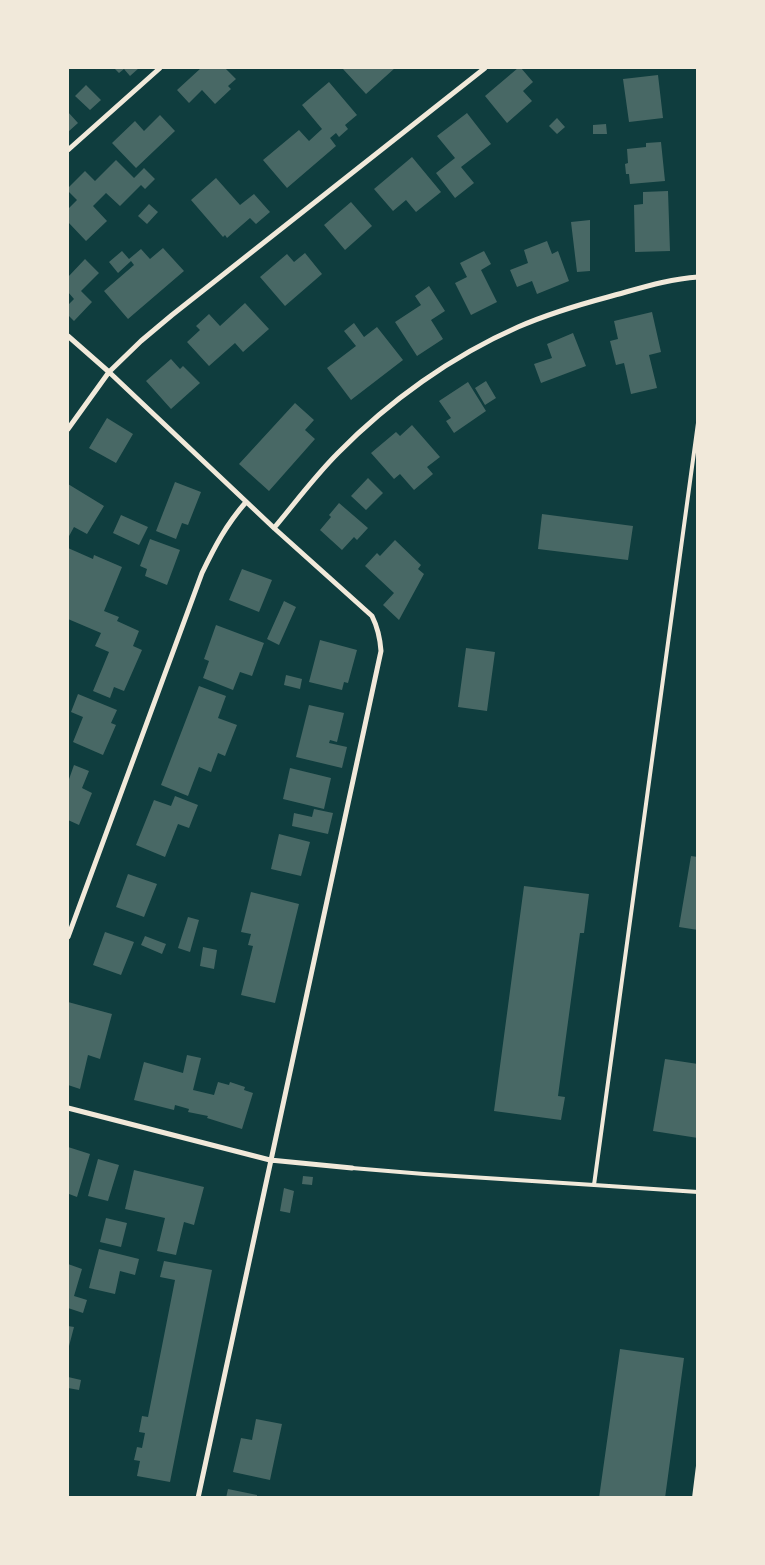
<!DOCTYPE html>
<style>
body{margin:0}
#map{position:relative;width:765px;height:1565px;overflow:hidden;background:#0f3d3e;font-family:Helvetica,sans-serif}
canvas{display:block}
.frame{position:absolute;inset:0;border:69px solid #f1e9da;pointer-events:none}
</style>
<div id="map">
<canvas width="765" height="1565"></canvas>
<div class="frame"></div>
</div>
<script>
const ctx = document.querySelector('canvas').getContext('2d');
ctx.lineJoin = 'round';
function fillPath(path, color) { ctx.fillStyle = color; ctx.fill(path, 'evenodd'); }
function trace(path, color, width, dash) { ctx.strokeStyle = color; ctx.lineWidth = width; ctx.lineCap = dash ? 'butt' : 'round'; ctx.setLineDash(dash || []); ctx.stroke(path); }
const building = new Path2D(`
 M114 68H139L130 76 124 69 119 73Z
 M201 68H225L236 79 228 86 231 89 215 104 202 90 189 103 177 90Z
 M344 68H395L366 94 343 69Z
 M518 68H521L533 82 523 91 532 101 507 123 485 96Z
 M658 75 663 118 629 122 623 79Z
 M329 82 357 115 345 125 348 129 339 137 336 133 330 138 336 146 287 188 263 160 299 130 309 141 322 129 302 105Z
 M86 85 101 100 90 110 75 96Z
 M68 112 78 123 68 132Z
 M467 113 491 144 461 167 474 183 455 198 436 173 455 158 437 136Z
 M160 115 175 131 136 168 112 143 135 121 144 131Z
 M557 118 565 127 557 134 549 126Z
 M606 124 607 134H593V125Z
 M661 142 665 181 630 184 629 174H626L625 164 628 163 627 149 646 147V143Z
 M412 157 441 192 416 212 406 200 393 211 374 189Z
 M116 160 134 178 144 168 155 179 145 189 141 185 120 206 106 193 93 206 107 221 86 241 68 222V209L77 200 68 191V188L85 171 95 181Z
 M216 178 240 205 254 194 270 212 256 224 250 218 227 238 225 235 223 237 191 200Z
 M668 191 670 251 635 252 634 205 643 204V192Z
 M351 202 372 226 345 250 324 225Z
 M149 204 158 212 147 224 138 216Z
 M590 220V271L577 272 571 222Z
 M547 241 552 254 558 251 569 281 537 294 532 281 517 287 510 270 528 263 524 250Z
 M163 248 184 271 128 319 104 291 134 265 131 261 118 273 109 262 122 251 129 259 141 249 150 259Z
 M484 251 491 264 481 270 497 302 471 315 455 283 467 277 460 263Z
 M305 253 322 274 285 306 260 277 287 254 294 262Z
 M85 259 99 273 81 291 92 302 74 321 68 315V305L74 299 68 292V277Z
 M429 286 445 311 431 320 443 339 417 356 395 322 421 305 415 296Z
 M245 303 269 329 243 352 235 343 209 366 187 342 200 330 196 326 209 314 220 326Z
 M652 312 661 352 649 355 657 388 631 394 624 363 616 365 610 341 618 339 614 321Z
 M354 323 364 337 377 327 403 360 351 400 327 368 356 346 344 331Z
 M573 333 586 366 541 383 534 364 552 358 547 344Z
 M171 359 180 369 183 366 200 383 171 409 146 381Z
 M486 381 496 398 485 405 475 388Z
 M468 382 486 411 454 433 446 421 451 418 439 401Z
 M295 403 314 420 305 430 315 439 269 491 239 464Z
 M107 418 133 434 116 463 89 448Z
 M412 425 440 457 427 467 433 474 414 490 400 474 394 479 371 453 396 432 400 436Z
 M368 478 383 493 366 510 351 496Z
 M175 482 201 492 188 525 182 523 176 539 156 531Z
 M68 484 104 506 87 534 74 527 68 538Z
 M339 503 368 528 357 540 354 537 342 550 320 530 331 517 329 515Z
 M542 514 633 526 628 560 538 549Z
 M121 515 148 527 139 545 113 533Z
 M150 539 180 550 167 585 145 576 147 569 140 566Z
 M395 540 421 565 418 569 424 574 399 620 383 605 394 593 365 566 377 553 380 556Z
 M68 548 93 559 94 555 122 567 104 611 119 617 117 621 139 631 133 646 142 650 124 691 114 687 110 698 93 691 109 652 95 646 101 633 68 619Z
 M242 569 272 580 259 612 229 600Z
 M284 601 296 607 279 645 267 639Z
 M216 625 264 643 252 676 240 672 233 690 203 678 209 661 204 659Z
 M320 640 357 650 348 683 344 682 342 690 309 682Z
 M466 648 495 652 487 711 458 707Z
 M286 675 302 679 300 689 284 685Z
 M199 686 226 696 218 718 237 725 225 756 218 753 211 772 199 767 188 796 161 785Z
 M78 694 117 710 111 723 116 725 103 755 73 742 83 717 71 712Z
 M309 705 344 713 337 742 330 740 329 743 347 747 342 768 296 757Z
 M74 765 89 771 82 788 92 793 79 825 68 820V782Z
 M290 768 331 778 324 809 283 799Z
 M175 796 198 805 189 828 178 824 165 857 136 845 154 800 171 806Z
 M314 809 333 813 328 834 292 826 294 813 312 817Z
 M279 834 310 842 301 876 271 869Z
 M691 856 698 857V930L679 927Z
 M128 874 157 884 144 917 116 907Z
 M524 886 589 894 584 933H580L558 1096 565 1097 561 1120 494 1111Z
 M251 892 299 904 275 1003 241 995 253 946 248 945 251 934 241 932Z
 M188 917 199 920 190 952 178 948Z
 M105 932 134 942 121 975 93 965Z
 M145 936 166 944 162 954 141 945Z
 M203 947 217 950 214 969 200 966Z
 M68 1002 112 1014 100 1059 88 1055 80 1089 68 1085Z
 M187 1055 201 1058 193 1090 214 1095 218 1082 229 1085 230 1082 245 1087 244 1090 253 1093 242 1129 207 1118 208 1116 188 1112 189 1109 175 1105 174 1110 134 1100 144 1062 183 1073Z
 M665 1059 698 1064V1138L653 1131Z
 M68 1147 90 1154 77 1197 69 1194 68 1198Z
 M98 1159 119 1165 108 1201 88 1196Z
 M134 1170 204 1187 194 1225 184 1222 176 1255 157 1251 165 1218 125 1209Z
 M303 1176 313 1177 312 1185 302 1184Z
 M284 1188 294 1191 290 1213 280 1211Z
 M106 1218 127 1223 121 1247 100 1242Z
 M99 1249 139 1259 135 1275 120 1271 115 1294 89 1288Z
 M164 1261 212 1270 170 1482 137 1476 140 1461 134 1460 137 1447 142 1448 145 1433 139 1432 142 1416 148 1417 175 1280 160 1277Z
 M68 1264 82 1269 74 1296 87 1300 83 1313 68 1308Z
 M68 1326 74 1327 68 1350Z
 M620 1349 684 1358 665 1498H599Z
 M68 1377 81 1380 79 1390 68 1388Z
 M256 1419 282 1424 270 1480 233 1472 241 1438 252 1440Z
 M228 1489 257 1495V1498H226Z`);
const service = new Path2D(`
 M352 1168 424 1174 594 1185 698 423
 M594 1185 698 1192
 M694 1498 698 1466`);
const minor = new Path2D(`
 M68 150 160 68
 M68 336 109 372 274 528 372 616C378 628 380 637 381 651L198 1498
 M68 429 109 372 141 341 172 315 485 68
 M274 528C295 503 315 476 338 453 389 401 452 356 518 327 548 314 578 305 608 297 638 289 667 279 698 277
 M68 937 202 573C215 546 226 525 246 502
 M68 1108 270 1160 352 1168`);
fillPath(building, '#486865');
trace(service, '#f1e9da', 4);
trace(minor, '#f1e9da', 5);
</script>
